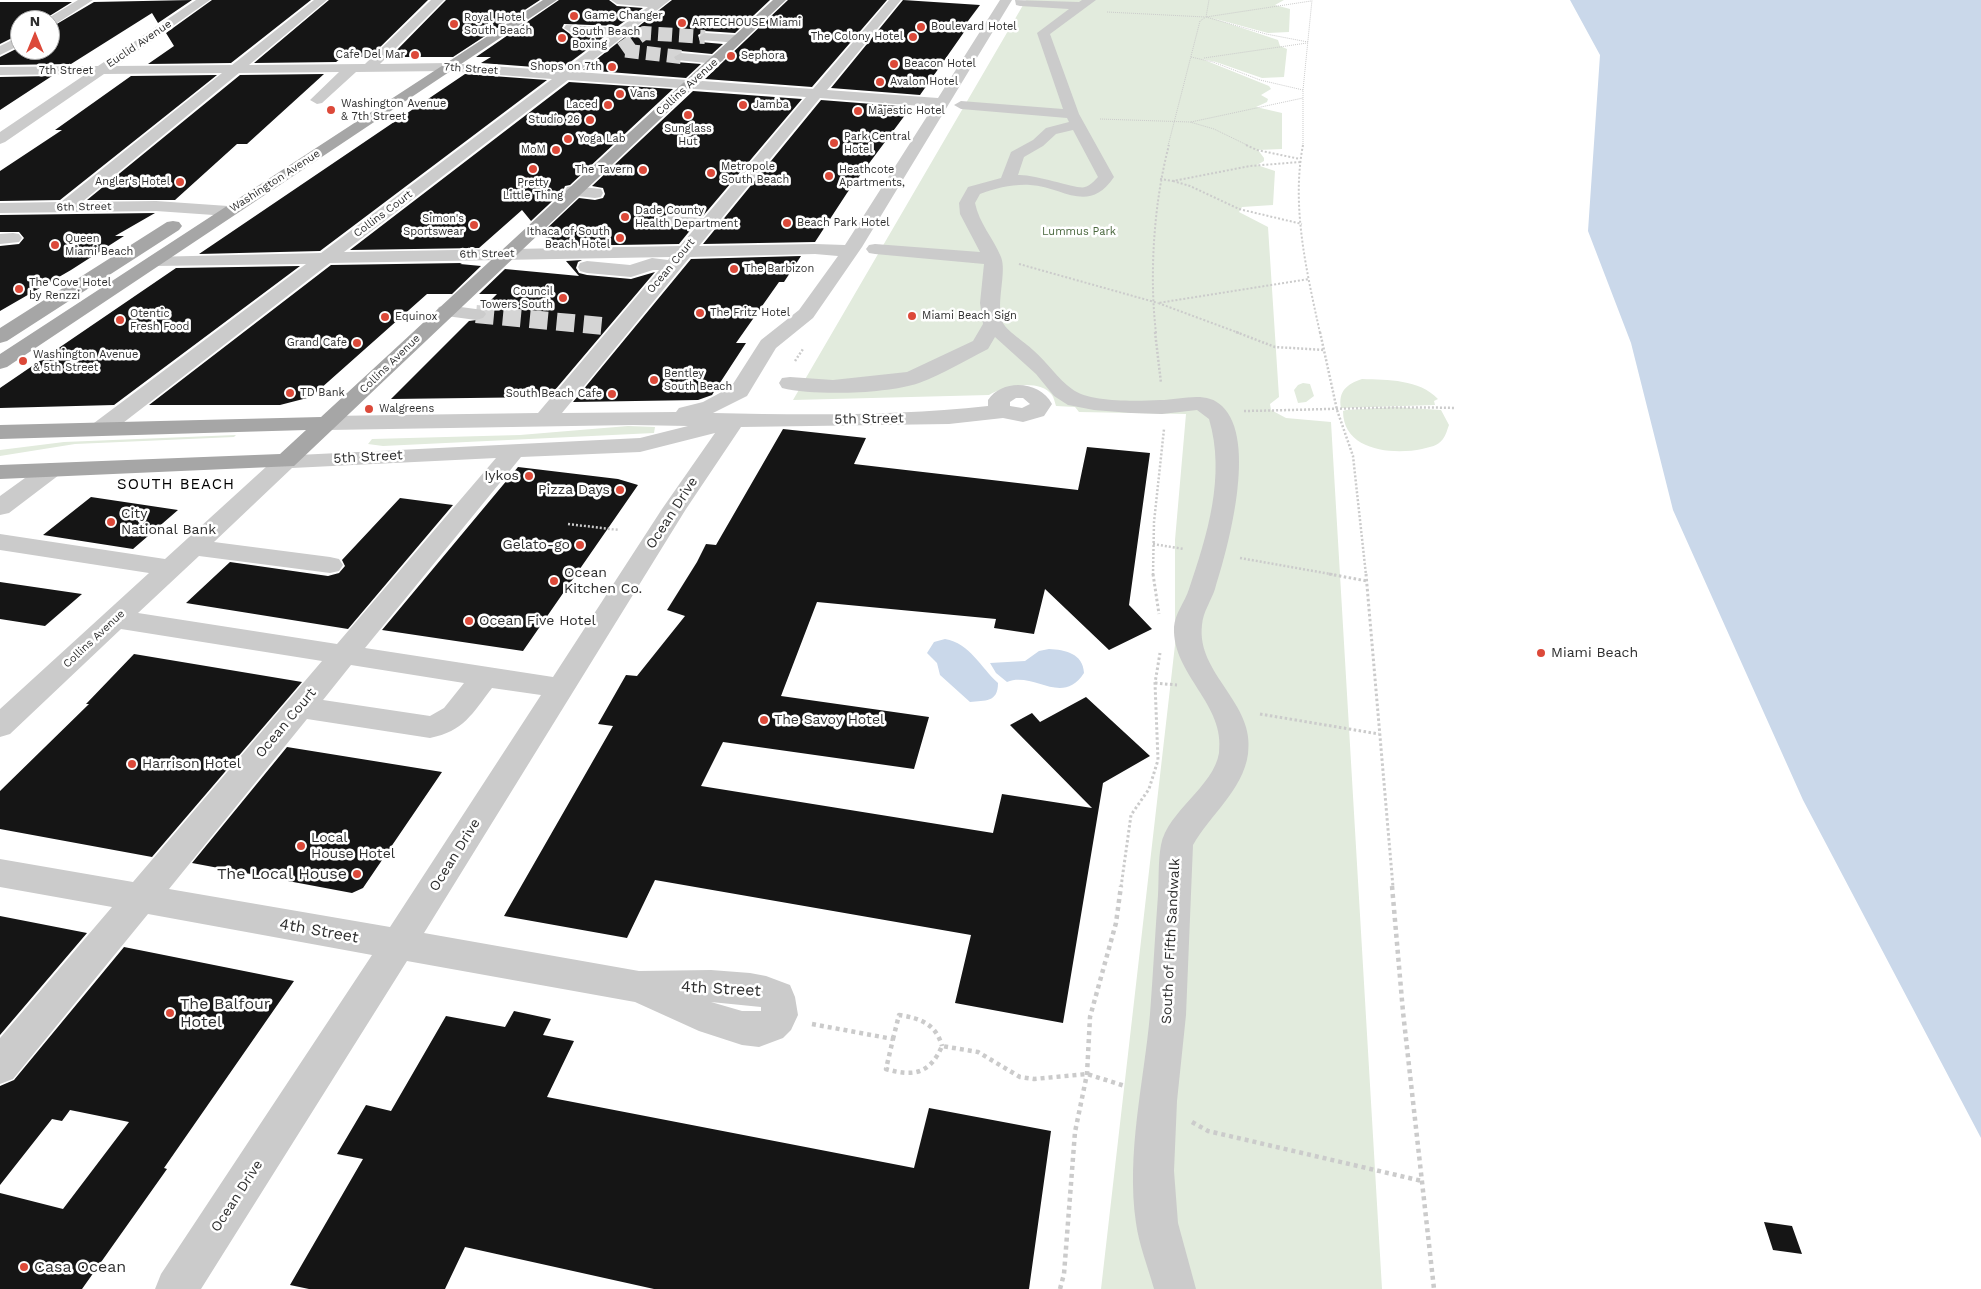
<!DOCTYPE html>
<style>
body{margin:0}
#map{position:relative;width:1981px;height:1289px;overflow:hidden;background:#fff;font-family:"Work Sans",sans-serif}
canvas{display:block}
.north{position:absolute;left:10px;top:10px;width:50px;height:50px;box-sizing:border-box;background:#fff;border:1px solid #ababab;border-radius:50%;rotate:0deg;font-size:14px;font-weight:700;line-height:20px;text-align:center;color:#2e2e2e}
.north::after{content:'';display:block;margin:auto;width:18px;height:22px;background:#dc4939;clip-path:polygon(50% 0,100% 100%,50% 72%,0 100%)}
</style>
<div id="map">
<canvas width="1981" height="1289"></canvas>
<div class="north">N</div>
</div>
<script>
const ctx = document.querySelector('canvas').getContext('2d');
ctx.lineJoin = 'round';
function fillPath(path, color) { ctx.fillStyle = color; ctx.fill(path, 'evenodd'); }
function trace(path, color, width, dash) { ctx.strokeStyle = color; ctx.lineWidth = width; ctx.lineCap = dash ? 'butt' : 'round'; ctx.setLineDash(dash || []); ctx.stroke(path); }
function label(font, color, halo, rows, align = 'center') {
  ctx.font = font + ' "Work Sans",sans-serif'; ctx.lineWidth = 5; ctx.setLineDash([]); ctx.textBaseline = 'middle'; ctx.strokeStyle = halo; ctx.fillStyle = color; for (const [text, x, y, turn = 0] of rows) {
    ctx.save(); ctx.translate(x, y); ctx.rotate((+turn || 0) * Math.PI / 180); ctx.textAlign = isNaN(turn) ? turn : align; if (halo) ctx.strokeText(text, 0, 0); ctx.fillText(text, 0, 0); ctx.restore();
  }
}
const green = new Path2D(`
 M1026 0H1284L1275 5 1290 9 1289 32 1268 33 1212 18 1278 40 1280 46 1287 49 1284 77 1262 78 1216 62 1202 59 1269 86 1271 89 1261 95 1268 99 1267 102 1256 107 1282 113V149L1258 150 1264 158V161L1257 165 1275 171 1273 205 1242 207 1239 212 1268 227 1279 397 1270 404 1271 410 1286 418 1331 422 1382 1289H1101L1175 645V540L1186 414 1079 412 1075 407 1056 406C1055 403 1054 398 1052 395 1039 378 1004 386 989 395L793 400Z
 M1362 379C1388 380 1419 379 1438 399L1434 401 1435 405 1341 408C1338 391 1347 384 1362 379Z
 M1303 383 1310 384 1314 396 1306 402 1298 403 1294 390 1298 385Z
 M1394 407 1441 410 1449 425C1447 430 1446 435 1443 439 1438 446 1430 447 1422 449 1393 455 1343 451 1343 411L1346 410Z
 M628 426 655 427 654 433 383 446 368 444 372 439 520 435Z
 M236 435 234 437 75 444 0 456V450L64 442Z`);
const water = new Path2D(`
 M1570 0H1981V1138L1803 800 1673 510 1631 343 1588 231 1600 55Z
 M945 639C970 643 981 668 998 683 998 703 985 700 970 702L940 675 937 663 927 653 934 642Z
 M1049 649C1065 650 1083 653 1084 673 1062 707 1034 671 1007 682L996 673 990 663 1025 661 1039 651Z`);
const building = new Path2D(`
 M192 0 158 23 152 13 71 64 0 65V57L20 47V50H50V28L94 2Z
 M212 0H311L231 63 148 64 174 46 166 33Z
 M329 0H428L370 57H343L336 62 254 63Z
 M446 0H540L453 57H390Z
 M559 0H609L617 6 643 8 618 26 564 24 562 28 570 34 605 36 561 69 481 63 491 57H476Z
 M672 0H770L735 33 705 31 698 35 700 42 723 44 712 54 681 51 673 55 676 62 701 64 686 78 583 70Z
 M788 0H887L812 87 705 79Z
 M903 0 980 5 965 25H969L920 95 831 88Z
 M0 2H72L43 20H20V34L0 44Z
 M324 74 247 144H237L175 200H87L240 75Z
 M465 74 547 80 320 251 199 254Z
 M217 75 60 200 0 201V171L62 130H55L131 76Z
 M52 76 0 110V77Z
 M569 82 673 89 570 185 565 186 563 191 531 221 522 210 479 248 350 250Z
 M693 91 802 99 703 216 666 215 663 220 668 226 692 228 679 244 553 246 542 233 579 198 595 200 603 198 605 194 603 188 592 186Z
 M821 100 911 107 847 193 815 242 703 244Z
 M155 213 115 236H124L71 270 0 311V246L19 244 24 238 19 232H0V215Z
 M801 256 784 282H779L736 343H746L712 395 698 400 573 402 691 259Z
 M582 260 578 262 576 268 579 273 587 275 631 279 655 272 549 397 391 399 469 321 484 319 488 314 483 308 497 294H479L505 269 579 276 566 261Z
 M462 263 460 264 481 266 452 294H427L311 397 280 405H149L331 265Z
 M300 266 114 405 0 408V388L176 268Z
 M783 429 866 438 854 464 1078 490 1087 447 1150 453 1129 605 1152 629 1109 650 1045 589 1034 634 994 628 996 619 817 602 781 696 929 717 914 769 723 742 701 786 993 833 1002 794 1092 808 1010 725 1032 713 1040 722 1086 697 1150 756 1103 783 1063 1023 955 1003 971 935 655 880 627 938 504 916 613 726 598 724 626 675 637 676 685 616 667 610 697 562 706 544 716 545Z
 M518 467 618 479 638 485 523 651 382 630Z
 M91 497 178 510 133 549 43 535Z
 M400 498 453 505 348 629 186 603 230 562 328 576 339 573 345 566 342 560Z
 M0 582 82 594 45 626 0 619Z
 M134 654 302 682 152 857 0 829V791L89 704H86Z
 M287 747 442 772 363 888 352 893 192 863Z
 M0 916 87 933 0 1035Z
 M124 947 294 981 164 1168 167 1169 82 1289H0V1193L63 1209 129 1122 70 1110 62 1121 52 1119 0 1185V1086L14 1080Z
 M514 1011 551 1019 543 1035 574 1041 547 1097 914 1168 929 1108 1051 1131 1029 1289H654L465 1247 445 1289H309L290 1285 363 1159 337 1154 366 1105 391 1111 446 1016 505 1027Z
 M1764 1222 1792 1226 1802 1254 1773 1250Z`);
const minorTunnelFar1 = new Path2D(`
 M681 57 620 50 644 33 705 37`);
const minorTunnel = new Path2D(`
 M476 314 603 326`);
const pathFar4 = new Path2D(`
 M1107 12 1205 17
 M1308 42 1266 34 1206 17 1311 1
 M1191 57 1213 62 1260 80 1303 90
 M1204 58 1307 43
 M1100 119 1190 122 1214 129 1249 146
 M1191 122 1303 98
 M1168 146 1200 21 1206 17 1209 0
 M1303 146V90L1312 0`);
const pathFar3 = new Path2D(`
 M1246 145 1257 150 1300 159
 M1303 145C1291 207 1307 273 1320 333
 M1160 179 1173 181 1250 166 1300 162
 M1173 181 1190 186 1239 209 1302 224
 M1019 264 1158 303
 M1156 333C1149 275 1154 201 1169 145
 M1239 333 1158 303 1309 279`);
const pathFar2 = new Path2D(`
 M1155 332 1161 383
 M1236 332 1275 347 1324 350
 M1320 332 1337 410 1353 456 1366 575
 M795 361 803 349
 M1244 411C1315 410 1385 406 1456 408
 M568 524 619 530
 M1153 544 1184 549
 M1240 558 1336 575
 M1153 575 1154 522 1164 429`);
const pathFar1 = new Path2D(`
 M1153 574 1159 614
 M1329 574 1367 581
 M1366 574 1393 887
 M1155 683 1177 685
 M1260 714 1379 734
 M1121 887 1131 815 1149 789 1158 760 1155 683 1160 653`);
const path = new Path2D(`
 M1392 886 1403 1012 1434 1289
 M812 1024 893 1039 886 1069C913 1077 930 1074 942 1046L978 1052 1020 1077 1034 1079 1087 1074 1125 1086
 M893 1039 899 1015C920 1018 936 1024 942 1046
 M1192 1122 1208 1131 1422 1181
 M1060 1289 1064 1274 1075 1132 1087 1074 1090 1017 1116 923 1121 886`);
const minor = new Path2D(`
 M78 0H93L54 25 50 26V20H45Z
 M196 0H210L116 66 232 65 314 0H327L249 65 365 64 431 0H444L380 64 448 63 562 71 610 35 570 32 564 28 566 25 619 28 648 7 617 4 611 0H670L578 72 813 89 889 0H901L827 90 938 98 1000 0H1012L862 247 813 318 776 348 747 396 713 413C804 415 897 416 988 406V400C1003 378 1040 381 1052 404L1044 416 1023 422 1003 418 949 424 741 427 686 509 424 933 639 971 711 970 750 973 766 976 790 985 795 997 798 1015 791 1030 783 1038 759 1047 742 1045 699 1031 635 1002 407 961 201 1289H155L161 1274 372 955 148 914 13 1079 0 1084V1038L112 907 0 887V859L133 882 322 661 121 629 10 734 0 737V709L149 573 0 550V534L165 559 278 456 640 438 688 426 633 425 328 430 320 428 317 423 320 418 328 416 538 413 659 270H653L631 277 587 273 580 271 578 267 580 263 587 261 630 265 652 258 668 260 670 257 330 263 110 433 102 435 94 433 91 428 94 423 306 264 155 266 149 265 146 261 149 257 321 253 552 79 448 71 356 72 322 103 317 104 310 100 339 72 239 73 82 202 156 201 228 206 234 207 237 211 234 215 228 216 156 211 0 213V203L61 202 222 73 104 74 5 142 0 144V132L86 74 0 75V67L98 66ZM568 80 806 97 704 218 668 216 665 220 668 224 696 227 680 246 344 252ZM820 98 933 107 845 245 815 244 699 246ZM815 254 838 256 799 310 761 340 731 387 703 402 679 408 676 412 562 413 690 257ZM1016 398H1023L1030 404 1022 408 1010 406V402ZM715 433 662 509 553 677 365 648 521 457 640 452ZM496 458 337 644 138 613 199 556 330 573 339 571 343 565 339 559 330 557 214 542 292 468ZM351 665 464 683 444 708 430 716 323 700ZM492 688 541 695 390 927 169 889 307 719 430 738C464 731 472 714 492 688ZM711 1002 761 1007V1011H742Z
 M1015 0 1079 2 1082 0H1096L1050 34 1079 114 1114 177C1088 215 1064 187 1030 185 1013 184 996 188 980 194L975 203C979 223 993 238 1001 257 1007 272 996 301 1002 321 1006 331 1025 342 1033 350 1047 362 1058 379 1072 389 1090 403 1138 401 1160 400 1181 400 1206 390 1222 406 1258 440 1228 548 1215 589 1211 601 1203 612 1202 625 1196 674 1256 703 1248 754 1243 790 1210 815 1193 845L1186 1015 1177 1101 1174 1171 1178 1223 1196 1289H1154C1148 1267 1139 1245 1136 1223 1126 1153 1144 1082 1150 1014 1153 974 1155 935 1158 895 1159 879 1158 861 1161 845 1167 812 1214 786 1219 753 1226 704 1172 675 1174 627 1175 613 1185 602 1189 589 1207 536 1226 476 1209 419L1197 410 1162 414 1131 413 1094 410 1068 405 1054 396 1036 374 995 337 988 349C966 360 943 374 919 383 887 394 815 396 782 388L779 383 782 378 790 377 833 380 907 372 973 341 983 324 980 303 984 264 875 254 869 253 866 249 869 245 875 244 980 252 960 214 959 203 968 187 1001 178 1011 152 1033 140 1046 128 1069 122 1067 118 961 109 954 105 961 101 1063 109 1037 33 1069 9 1020 6 1016 5ZM1073 130 1098 177C1094 181 1091 185 1085 187 1078 190 1036 174 1018 175L1024 157 1043 146 1056 134Z
 M705 33 739 35 745 39 739 43 700 40 699 37Z
 M20 36V45L0 55V46Z
 M681 53 717 56 724 60 717 64 676 60 674 57Z
 M573 186 601 189 603 193 601 197 595 198 567 195 565 191 567 187Z
 M13 233 19 234 22 238 19 242 0 244V234Z
 M446 305 483 310 486 314 483 318 476 320 439 315 436 311 439 307Z
 M51 463 59 465 63 470 59 475 9 513 0 515V496L43 465Z`);
const major = new Path2D(`
 M543 0H557L7 367 0 369V354Z
 M773 0H786L294 466 0 479V465L280 454 306 430 0 439V425L321 417Z
 M173 221 179 222 182 226 179 230 7 341 0 343V328L167 222Z`);
const markers = [
 [574,16,5,"#dc4939"],
 [682,23,5,"#dc4939"],
 [454,24,5,"#dc4939"],
 [921,27,5,"#dc4939"],
 [913,37,5,"#dc4939"],
 [562,38,5,"#dc4939"],
 [415,55,5,"#dc4939"],
 [731,56,5,"#dc4939"],
 [894,64,5,"#dc4939"],
 [612,67,5,"#dc4939"],
 [880,82,5,"#dc4939"],
 [620,94,5,"#dc4939"],
 [608,105,5,"#dc4939"],
 [743,105,5,"#dc4939"],
 [331,110,5,"#dc4939"],
 [858,111,5,"#dc4939"],
 [688,115,5,"#dc4939"],
 [590,120,5,"#dc4939"],
 [568,139,5,"#dc4939"],
 [834,143,5,"#dc4939"],
 [556,150,5,"#dc4939"],
 [533,169,5,"#dc4939"],
 [643,170,5,"#dc4939"],
 [711,173,5,"#dc4939"],
 [829,176,5,"#dc4939"],
 [180,182,5,"#dc4939"],
 [625,217,5,"#dc4939"],
 [787,223,5,"#dc4939"],
 [474,225,5,"#dc4939"],
 [620,238,5,"#dc4939"],
 [55,245,5,"#dc4939"],
 [734,269,5,"#dc4939"],
 [19,289,5,"#dc4939"],
 [563,298,5,"#dc4939"],
 [700,313,5,"#dc4939"],
 [912,316,5,"#dc4939"],
 [385,317,5,"#dc4939"],
 [120,320,5,"#dc4939"],
 [357,343,5,"#dc4939"],
 [23,361,5,"#dc4939"],
 [654,380,5,"#dc4939"],
 [290,393,5,"#dc4939"],
 [612,394,5,"#dc4939"],
 [369,409,5,"#dc4939"],
 [529,476,5,"#dc4939"],
 [620,490,5,"#dc4939"],
 [111,522,5,"#dc4939"],
 [580,545,5,"#dc4939"],
 [554,581,5,"#dc4939"],
 [469,621,5,"#dc4939"],
 [1541,653,5,"#dc4939"],
 [764,720,5,"#dc4939"],
 [132,764,5,"#dc4939"],
 [301,846,5,"#dc4939"],
 [357,874,5,"#dc4939"],
 [170,1013,5,"#dc4939"],
 [24,1267,5,"#dc4939"]
];
const farPoinames = [
 ["Game Changer",584,16],
 ["Royal Hotel",464,18],
 ["South Beach",464,31],
 ["ARTECHOUSE Miami",692,23],
 ["Boulevard Hotel",931,27],
 ["South Beach",572,32],
 ["Boxing",572,45],
 ["The Colony Hotel",903,37,"right"],
 ["Cafe Del Mar",405,55,"right"],
 ["Sephora",741,56],
 ["Beacon Hotel",904,64],
 ["Shops on 7th",602,67,"right"],
 ["Avalon Hotel",890,82],
 ["Vans",630,94],
 ["Washington Avenue",341,104],
 ["& 7th Street",341,117],
 ["Laced",598,105,"right"],
 ["Jamba",753,105],
 ["Majestic Hotel",868,111],
 ["Studio 26",580,120,"right"],
 ["Sunglass",688,129,"center"],
 ["Hut",688,142,"center"],
 ["Park Central",844,137],
 ["Hotel",844,150],
 ["Yoga Lab",578,139],
 ["MoM",546,150,"right"],
 ["Metropole",721,167],
 ["South Beach",721,180],
 ["The Tavern",633,170,"right"],
 ["Heathcote",839,170],
 ["Apartments,",839,183],
 ["Angler's Hotel",170,182,"right"],
 ["Pretty",533,183,"center"],
 ["Little Thing",533,196,"center"],
 ["Dade County",635,211],
 ["Health Department",635,224],
 ["Simon's",464,219,"right"],
 ["Sportswear",464,232,"right"],
 ["Beach Park Hotel",797,223],
 ["Ithaca of South",610,232,"right"],
 ["Beach Hotel",610,245,"right"],
 ["Queen",65,239],
 ["Miami Beach",65,252],
 ["The Barbizon",744,269],
 ["The Cove Hotel",29,283],
 ["by Renzzi",29,296],
 ["Council",553,292,"right"],
 ["Towers South",553,305,"right"],
 ["The Fritz Hotel",710,313],
 ["Otentic",130,314],
 ["Fresh Food",130,327],
 ["Miami Beach Sign",922,316],
 ["Equinox",395,317],
 ["Grand Cafe",347,343,"right"],
 ["Washington Avenue",33,355],
 ["& 5th Street",33,368],
 ["Bentley",664,374],
 ["South Beach",664,387],
 ["TD Bank",300,393],
 ["South Beach Cafe",602,394,"right"],
 ["Walgreens",379,409]
];
const farStreetnames = [
 ["Euclid Avenue",139,44,-34],
 ["7th Street",471,69,4],
 ["7th Street",66,71],
 ["Collins Avenue",687,87,-42],
 ["Washington Avenue",275,181,-33],
 ["6th Street",84,207,-1],
 ["Collins Court",383,214,-37],
 ["6th Street",487,254,-1],
 ["Ocean Court",671,266,-50],
 ["Collins Avenue",390,364,-44],
 ["Collins Avenue",94,639,-43]
];
const farParknames = [
 ["Lummus Park",1079,232]
];
const streetNames = [
 ["5th Street",869,419,-1],
 ["5th Street",368,457,-3],
 ["Ocean Drive",672,513,-57],
 ["Ocean Court",286,723,-50],
 ["Ocean Drive",455,855,-58],
 ["South of Fifth Sandwalk",1171,941,-87],
 ["Ocean Drive",237,1196,-57]
];
const poiNames = [
 ["Iykos",519,476,"right"],
 ["Pizza Days",610,490,"right"],
 ["City",121,514],
 ["National Bank",121,530],
 ["Gelato-go",570,545,"right"],
 ["Ocean",564,573],
 ["Kitchen Co.",564,589],
 ["Ocean Five Hotel",479,621],
 ["Miami Beach",1551,653],
 ["The Savoy Hotel",774,720],
 ["Harrison Hotel",142,764],
 ["Local",311,838],
 ["House Hotel",311,854]
];
const neighbourhoodNames = [
 ["SOUTH BEACH",176,485]
];
const nearPoinames = [
 ["The Local House",347,874,"right"],
 ["The Balfour",180,1004],
 ["Hotel",180,1022],
 ["Casa Ocean",34,1267]
];
const nearStreetnames = [
 ["4th Street",319,931,10],
 ["4th Street",721,989,3]
];
fillPath(green, '#e2ebdd');
fillPath(water, '#cad8ea');
fillPath(building, '#151515');
trace(minorTunnelFar1, '#d5d5d5', 14, [14, 7]);
trace(minorTunnel, '#d5d5d5', 18, [18, 9]);
trace(pathFar4, '#cbcbcb', 1, [1, 1]);
trace(pathFar3, '#cbcbcb', 2, [2, 2]);
trace(pathFar2, '#cbcbcb', 2.5, [2, 2]);
trace(pathFar1, '#cbcbcb', 3, [2.5, 2.5]);
trace(path, '#cbcbcb', 4.5, [4, 4]);
fillPath(minor, '#cbcbcb');
fillPath(major, '#a6a6a6');
for (const [x, y, r, color] of markers) { const dot = new Path2D(); dot.arc(x, y, r, 0, 2 * Math.PI); ctx.fillStyle = color; ctx.fill(dot); trace(dot, '#fff', 2); }
label('11px', '#2e2e2e', '#fff', farPoinames, 'left');
label('11px', '#2e2e2e', '#fff', farStreetnames);
label('11px', '#4a683e', '#fff', farParknames);
label('14px', '#2e2e2e', '#fff', streetNames);
label('14px', '#2e2e2e', '#fff', poiNames, 'left');
ctx.letterSpacing = '1px';
label('15px', '#000', '#fff', neighbourhoodNames);
ctx.letterSpacing = '0px';
label('16px', '#2e2e2e', '#fff', nearPoinames, 'left');
label('16px', '#2e2e2e', '#fff', nearStreetnames);
</script>
